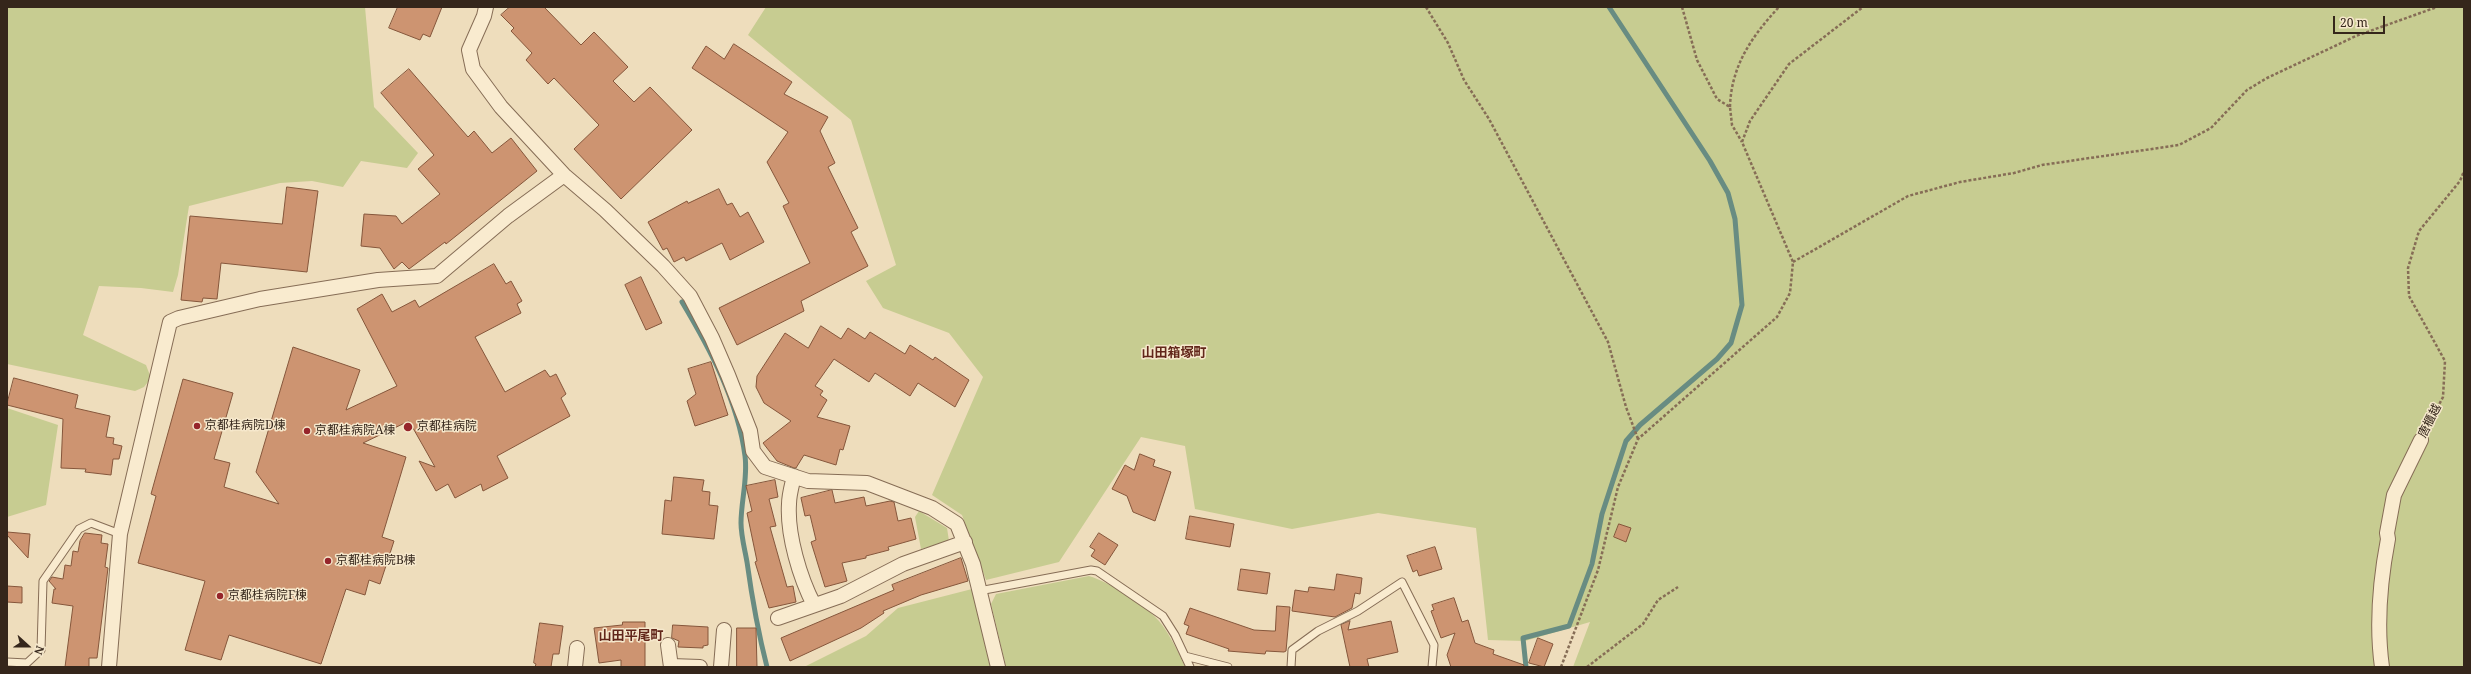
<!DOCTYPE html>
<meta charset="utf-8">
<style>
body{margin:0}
#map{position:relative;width:2471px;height:674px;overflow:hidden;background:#eeddbc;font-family:"Noto Serif",serif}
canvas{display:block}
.frame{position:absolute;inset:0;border:8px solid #35261b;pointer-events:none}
.north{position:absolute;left:8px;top:626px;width:40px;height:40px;-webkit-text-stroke:3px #f6e8cc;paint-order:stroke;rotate:111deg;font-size:11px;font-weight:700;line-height:16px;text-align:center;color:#35261b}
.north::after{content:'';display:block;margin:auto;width:14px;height:18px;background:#35261b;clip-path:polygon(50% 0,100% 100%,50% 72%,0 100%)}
.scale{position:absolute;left:2333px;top:16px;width:52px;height:18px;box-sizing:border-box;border:2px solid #35261b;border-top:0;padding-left:5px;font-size:12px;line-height:14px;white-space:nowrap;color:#35261b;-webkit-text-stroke:3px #f6e8cc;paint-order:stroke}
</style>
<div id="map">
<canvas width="2471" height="674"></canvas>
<div class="frame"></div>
<div class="north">N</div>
<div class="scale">20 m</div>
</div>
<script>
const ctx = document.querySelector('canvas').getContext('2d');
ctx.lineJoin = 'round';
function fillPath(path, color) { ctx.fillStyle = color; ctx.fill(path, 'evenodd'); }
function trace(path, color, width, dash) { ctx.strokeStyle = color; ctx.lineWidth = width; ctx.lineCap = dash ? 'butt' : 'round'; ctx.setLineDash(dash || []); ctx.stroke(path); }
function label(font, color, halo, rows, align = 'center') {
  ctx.font = font + ' "Noto Serif","Noto Sans JP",serif'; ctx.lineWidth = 3; ctx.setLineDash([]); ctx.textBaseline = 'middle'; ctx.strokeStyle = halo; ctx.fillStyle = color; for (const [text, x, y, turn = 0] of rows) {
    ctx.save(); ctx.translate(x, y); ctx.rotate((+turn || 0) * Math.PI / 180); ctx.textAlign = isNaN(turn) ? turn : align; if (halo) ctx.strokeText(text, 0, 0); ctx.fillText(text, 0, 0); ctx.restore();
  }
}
const green = new Path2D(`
 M7 7H365L374 107 418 153 407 168 361 161 343 187 312 181 280 183 189 206 178 275 173 292 141 288 99 286 83 335 146 365 151 378 144 387 135 391 7 364Z
 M766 7H2464V667H1573L1590 622 1525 641 1488 640 1476 528 1378 513 1292 529 1195 509 1185 446 1141 437 1059 562 986 580 962 515 932 495 983 377 949 333 883 308 866 281 896 265 851 120 748 35Z
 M7 408 58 425 46 505 7 517Z
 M919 511 947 528 949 541 921 549 915 517Z
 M1089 576C1109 582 1146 605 1159 621 1169 633 1179 653 1185 667H1006L991 604 996 594Z
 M972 589 990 667H804L866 636 898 608Z`);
const stream = new Path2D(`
 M682 302C710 349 738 401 745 456 748 478 741 501 741 523 741 536 745 550 747 562 752 598 758 632 767 667
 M1526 667 1523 638 1569 626 1592 564 1602 514 1626 441 1640 425 1717 359 1731 343 1742 305 1735 219 1728 193 1710 161 1609 7`);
const building = new Path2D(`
 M398 7H442L430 37 423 34 420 40 389 28Z
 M510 7H544L581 45 594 32 628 67 613 81 634 102 650 87 692 130 621 199 574 149 599 125 554 78 548 84 526 60 532 53 511 31 514 28 501 15Z
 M734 44 792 82 784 94 828 117 820 131 835 163 828 167 858 228 851 232 868 266 801 301 804 311 737 345 719 308 810 263 783 206 789 203 767 162 788 132 692 68 706 46 724 59Z
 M409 69 468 137 474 131 492 153 511 138 537 171 446 244 445 242 409 269 402 262 394 269 380 248 361 246 364 214 396 216 402 224 440 194 418 169 434 155 381 93Z
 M287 187 318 191 307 272 221 263 217 299 203 298 202 302 181 300 190 216 282 224Z
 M719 189 727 205 732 203 740 217 748 212 764 242 730 260 722 243 686 261 684 257 674 262 667 248 663 250 648 222 687 201 688 203Z
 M494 264 506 284 511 281 522 301 517 304 521 313 475 337 505 392 545 370 550 377 556 374 566 394 561 398 570 416 497 456 508 478 483 491 481 484 455 498 448 484 436 491 419 461 435 467 409 421 363 443 406 457 382 537 394 541 380 584 369 580 365 595 346 589 321 664 229 635 221 660 185 650 205 581 138 563 156 496 151 494 183 379 233 393 214 459 230 463 224 487 279 504 256 472 293 347 360 370 346 410 397 386 357 309 382 294 392 312 415 300 419 307Z
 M641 277 662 323 646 330 625 285Z
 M821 326 841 339 848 328 865 339 870 332 905 354 910 345 933 360 935 357 969 380 955 407 918 383 910 396 875 373 869 382 834 359 815 386 823 391 820 395 827 400 817 417 850 426 843 450 840 449 836 465 804 455 796 468H794L777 461 763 443 791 421 764 403 756 387 757 376 785 333 808 348Z
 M711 362 728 415 695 426 687 401 696 394 688 369Z
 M14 378 78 395 75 408 110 416 106 437 114 438 113 444 122 446 119 459H113L111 475 85 472 86 469 61 468 63 419 7 405Z
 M1140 454 1155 460 1153 466 1171 472 1155 521 1133 512 1127 496 1112 489 1125 465 1134 470Z
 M674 477 704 480 702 491 710 492 709 505 718 506 714 539 662 534 665 500 671 501Z
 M775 480 778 497 769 499 776 526 770 527 787 587 793 586 796 602 769 608 755 562 757 561 747 513 752 511 746 486Z
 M832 490 835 503 864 497 866 506 890 501 894 502 898 521 911 518 916 539 888 547 889 550 866 556V558L842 563 847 581 825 587 811 542 816 540 810 515 805 516 801 498Z
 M1190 516 1234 524 1230 547 1186 539Z
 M1619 524 1631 528 1626 542 1614 537Z
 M7 532 30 534 28 558 7 535Z
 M85 533 102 535 101 543 108 544 105 567 108 568 97 658H89V667H65L73 606 52 603 54 589H56L49 581 52 577 63 579 65 565 71 566 73 551 78 552 80 541Z
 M1099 533 1118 545 1105 565 1091 556 1095 550 1090 547Z
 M1435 547 1442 569 1419 576 1417 570 1413 572 1407 556Z
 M961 558 968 581 921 595 883 611 884 613 861 628 790 661 781 638 894 590 892 585Z
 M1241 569 1270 573 1267 594 1238 590Z
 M1337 574 1362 578 1360 594 1355 593 1352 608 1335 617 1292 611 1295 590 1308 592 1309 587 1334 590Z
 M7 586 22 587V603L7 602Z
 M1454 598 1462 622 1468 620 1475 643 1494 650 1493 654 1524 665 1523 667H1451L1447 655 1455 633 1441 638 1431 611 1434 610 1432 605Z
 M1277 606 1290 607 1286 651 1284 652 1266 651 1265 654 1228 651 1229 649 1186 634 1189 626 1184 624 1190 608 1254 630 1272 631H1275Z
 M1350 621 1348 630 1391 621 1398 652 1367 659 1369 667H1350L1341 625Z
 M623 622H645V667H621V660L599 663 594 628 622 625Z
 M540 623 563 626 559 654H553L551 667H535L536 664 534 663Z
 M673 625 708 627V645L703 646V648L678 647 679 641 672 638Z
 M737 628H756L757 667H737Z
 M1538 638 1553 644 1544 667 1529 663Z`);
const path = new Path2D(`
 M1426 7 1448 43 1464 80 1489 119 1608 342 1626 407 1638 439
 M1682 7 1697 60 1717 99 1730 107 1732 125 1742 142
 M1730 107C1731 66 1752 36 1779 7
 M1793 262 1908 196 1960 182 2014 173 2042 165 2179 145 2211 128 2247 90 2267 78 2356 36 2437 7
 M2428 426 2443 397 2445 361 2409 296 2408 268 2419 231 2460 181 2464 171
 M1561 667 1598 570 1618 487 1638 439 1777 317 1790 293 1793 262 1742 142 1750 121 1789 64 1863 7
 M1587 667 1643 624 1658 600 1678 587`);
const service = new Path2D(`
 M979 591 1091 570 1097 571 1163 616 1175 635 1190 667
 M1185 656 1228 667
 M7 662 27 663 41 650 43 581 79 529 91 523 120 534
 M1291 667 1292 650 1318 631 1358 611 1402 582 1434 645 1432 667`);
const minor = new Path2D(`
 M486 7 484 16 469 50 473 69 501 107 564 175 605 210 663 266 690 296 712 338 728 375 750 431 753 451 765 467 808 481 867 483 932 508 957 524 973 564 998 667
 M794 476C792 485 789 495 789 504 787 535 800 578 814 605
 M778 618 841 596 903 564 965 542
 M668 645 671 667
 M671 666 700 667
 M109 667 120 534 170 322 179 318 260 299 378 280 437 276 508 216 564 175
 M575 667 577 648
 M721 667 724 630
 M2382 667C2376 624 2380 581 2388 539L2387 533 2394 495 2421 440`);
const markers = [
 [197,426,4,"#96252b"],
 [408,427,5,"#96252b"],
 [307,431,4,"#96252b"],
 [328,561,4,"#96252b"],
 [220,596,4,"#96252b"]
];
const streetNames = [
 ["唐櫃越",2430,421,-63]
];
const poiNames = [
 ["京都桂病院D棟",205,426],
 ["京都桂病院",417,427],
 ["京都桂病院A棟",315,431],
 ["京都桂病院B棟",336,561],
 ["京都桂病院F棟",228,596]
];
const neighbourhoodNames = [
 ["山田箱塚町",1174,353],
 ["山田平尾町",631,636]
];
fillPath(green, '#c7cc91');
trace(stream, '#688c82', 5);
fillPath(building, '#cd9471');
trace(building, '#85563b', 1);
trace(service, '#866d56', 9);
trace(minor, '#866d56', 16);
trace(path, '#866d56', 2.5, [3, 2]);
trace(service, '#f9ebcf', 7);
trace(minor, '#f9ebcf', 14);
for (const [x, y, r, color] of markers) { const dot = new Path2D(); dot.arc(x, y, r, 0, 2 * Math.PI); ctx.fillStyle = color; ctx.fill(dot); trace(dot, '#f6e8cc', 1.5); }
label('12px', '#35261b', '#f6e8cc', streetNames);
label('12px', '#35261b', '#f6e8cc', poiNames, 'left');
label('bold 13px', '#62261a', '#f6e8cc', neighbourhoodNames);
</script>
